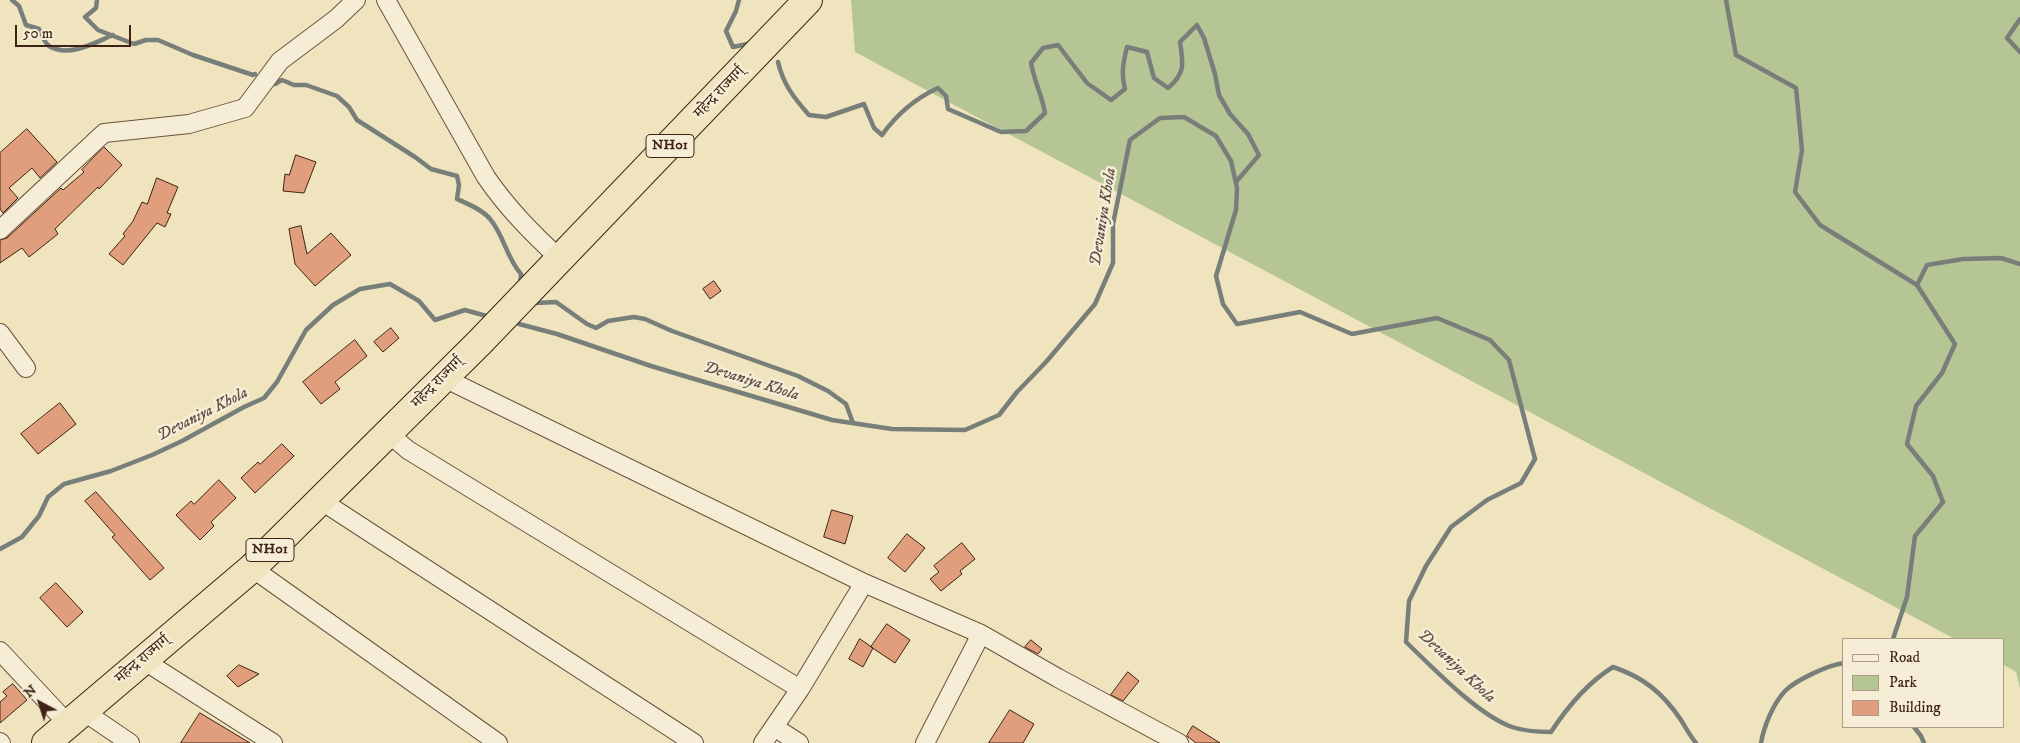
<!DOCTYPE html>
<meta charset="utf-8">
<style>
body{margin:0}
#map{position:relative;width:2020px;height:743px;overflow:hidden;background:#efe4be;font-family:"IM FELL DW Pica",serif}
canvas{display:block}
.legend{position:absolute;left:1842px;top:638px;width:162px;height:90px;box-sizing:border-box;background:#f5edd5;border:1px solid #ac9c88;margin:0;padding:6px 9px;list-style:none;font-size:15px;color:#3f2215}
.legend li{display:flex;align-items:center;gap:10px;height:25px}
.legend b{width:25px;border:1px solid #ac9c88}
.north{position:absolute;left:15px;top:678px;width:50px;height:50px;-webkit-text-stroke:4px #f5edd5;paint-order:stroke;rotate:320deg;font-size:14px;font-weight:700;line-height:20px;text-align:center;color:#3f2215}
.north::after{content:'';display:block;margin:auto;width:18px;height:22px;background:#3f2215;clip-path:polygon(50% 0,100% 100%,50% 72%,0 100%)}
.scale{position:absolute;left:15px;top:25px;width:116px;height:22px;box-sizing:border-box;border:2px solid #3f2215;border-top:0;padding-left:6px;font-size:15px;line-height:18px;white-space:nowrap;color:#3f2215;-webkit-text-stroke:4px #f5edd5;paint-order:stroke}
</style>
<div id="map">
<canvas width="2020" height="743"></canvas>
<ul class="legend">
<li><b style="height:6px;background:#f5edd5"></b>Road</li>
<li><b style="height:14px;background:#b6c594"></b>Park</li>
<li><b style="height:14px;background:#e19e7d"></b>Building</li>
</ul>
<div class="north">N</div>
<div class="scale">50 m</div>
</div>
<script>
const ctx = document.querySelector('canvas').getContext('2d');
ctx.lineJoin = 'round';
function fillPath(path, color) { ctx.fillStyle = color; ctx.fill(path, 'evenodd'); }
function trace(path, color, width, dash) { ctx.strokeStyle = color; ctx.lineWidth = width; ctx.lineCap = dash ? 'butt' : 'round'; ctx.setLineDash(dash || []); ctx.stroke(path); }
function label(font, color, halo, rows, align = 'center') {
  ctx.font = font + ' "IM FELL DW Pica","Noto Serif Devanagari",serif'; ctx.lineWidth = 5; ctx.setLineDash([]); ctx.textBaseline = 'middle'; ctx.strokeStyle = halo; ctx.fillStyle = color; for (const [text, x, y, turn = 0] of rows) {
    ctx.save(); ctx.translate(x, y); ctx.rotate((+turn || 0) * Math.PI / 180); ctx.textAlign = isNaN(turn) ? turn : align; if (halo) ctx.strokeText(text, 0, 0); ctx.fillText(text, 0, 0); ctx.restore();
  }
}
const green = new Path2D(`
 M851 0H2020V688L2016 672 2004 665V639H1955L855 52Z`);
const stream = new Path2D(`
 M12 0 19 6 26 25 39 29C41 34 45 43 49 46 69 58 94 43 113 35
 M97 0 96 8 85 17 98 30 134 44 146 40H158L193 55 253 75 255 74
 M739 0 736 11 726 31 733 47 752 43
 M1726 0 1736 55 1796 88 1802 150 1795 192 1820 225 1917 285
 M2020 19 2007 38 2020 52
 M778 62C783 84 794 98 809 115L826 117 864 104 874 128 882 135C897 114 914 99 938 88L946 96 948 109 1001 132 1026 131 1045 113C1042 95 1034 81 1031 63L1043 48 1058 45 1087 83 1111 100 1125 89C1121 74 1123 63 1127 47L1147 52 1154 78 1168 88C1186 73 1183 63 1180 42L1197 25 1204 38 1215 74 1219 95 1230 114 1248 134 1259 155 1236 182
 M275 84 282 80 294 85H306L337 96 349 107 357 120 415 157 431 169 457 176 459 185 457 199C468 204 483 210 490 219 504 235 506 257 521 274L520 285
 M533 301 536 303 556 302 587 324 596 328 608 321 634 317 645 319 672 331 798 376 828 391 846 404 853 423
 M519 324 557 334 651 366 832 420 892 429 965 430 999 415 1017 392 1046 362 1095 304 1113 263V224L1130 140 1160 118 1184 117 1216 136 1231 161 1237 188 1236 210 1216 276 1223 304 1237 324 1300 312 1352 334 1437 318 1490 340 1509 360 1535 459 1521 483 1487 500 1451 527 1426 566 1409 601 1406 642C1432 667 1478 715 1512 727 1524 731 1539 732 1551 732 1568 706 1587 683 1613 667 1643 677 1663 693 1681 720 1686 728 1690 736 1696 743
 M0 549 22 537 39 516 48 497 64 484 111 471 152 455 182 441 244 407 264 398 277 382 306 330 333 305 360 289 390 284 419 301 435 320 465 310 490 317
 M1893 639 1907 597 1915 536 1943 502 1933 476 1907 444 1916 406 1942 373 1955 344 1917 285 1927 265 1963 259 2001 258 2020 264
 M1914 727 1921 736 1924 743
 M1761 743C1764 726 1773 704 1785 691 1796 680 1828 665 1844 663`);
const building = new Path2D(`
 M27 129 57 162 40 178 32 168 9 188 18 198 3 213 0 209V153Z
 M104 147 122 165 99 189 98 187 55 229 58 234 29 257 22 248 0 263V240L7 238 61 188 63 190 84 172 82 170Z
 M296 155 316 162 304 193 283 191 285 174 289 175Z
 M157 178 178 187 167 213 171 214 165 227 157 223 123 265 109 254 125 236 123 234 133 221 142 202 147 204Z
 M301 226 307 254 331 233 351 255 315 286 295 264 289 229Z
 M714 281 721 291 710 299 703 289Z
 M391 328 399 338 383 352 374 342Z
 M355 340 367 356 335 382 340 389 321 404 303 382Z
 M60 403 76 424 38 454 21 434Z
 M282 444 294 456 255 493 241 478 258 462 260 464Z
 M219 480 236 498 211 522 214 526 200 540 176 515 191 501 194 504Z
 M96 492 164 568 150 580 112 537 115 535 85 501Z
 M832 510 853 516 845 544 824 537Z
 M907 534 925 548 905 572 888 558Z
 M962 543 975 559 960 571 962 574 941 591 930 579 939 572 934 566Z
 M56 583 83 612 67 627 40 598Z
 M887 624 910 640 895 663 871 647Z
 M860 639 873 648 863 667 849 659Z
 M1031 640 1042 649 1038 654 1025 647Z
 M239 665 259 674 238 687 227 676Z
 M1128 672 1139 681 1123 701 1111 695Z
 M13 684 27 700 0 723V702L7 696 3 692Z
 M1010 710 1034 724 1023 743H989Z
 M200 713 250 743H181Z
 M1193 726 1220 743H1196L1187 736Z`);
const minor = new Path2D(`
 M386 0 486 177C508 209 532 233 560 259
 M0 230 104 133 189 124 245 108 280 61 336 19 356 0
 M0 333 26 368
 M444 378 864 583 981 634 1058 678 1179 743
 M388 433 408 450 800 689
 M320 500 694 743
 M252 568 498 743
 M0 651 68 724
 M143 660 273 743
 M83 711 130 743
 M774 727 799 743
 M0 742 1 743
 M763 743 800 689 864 583
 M925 743 981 634`);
const trunk = new Path2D(`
 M46 743 252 568 480 342 808 0`);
const shields = [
 [670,146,48],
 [270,550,48]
];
const shieldNames = [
 ["NH01",670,146],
 ["NH01",270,550]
];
const streetNames = [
 ["महेन्द्र राज्मार्ग्",720,93,-46],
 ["महेन्द्र राज्मार्ग्",438,383,-45],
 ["महेन्द्र राज्मार्ग्",143,660,-40]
];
const waterNames = [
 ["Devaniya Khola",1104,217,-81],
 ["Devaniya Khola",751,382,17],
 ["Devaniya Khola",203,415,-27],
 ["Devaniya Khola",1456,667,43]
];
fillPath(green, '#b6c594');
trace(stream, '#787e79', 4.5);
fillPath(building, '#e19e7d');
trace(building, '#3f2215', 1);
trace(minor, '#6b523f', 20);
trace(trunk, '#3f2215', 30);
trace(minor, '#f5edd5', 18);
trace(trunk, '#efe4be', 28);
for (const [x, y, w] of shields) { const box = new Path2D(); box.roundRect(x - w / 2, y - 11.5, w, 23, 4); ctx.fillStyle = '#f5edd5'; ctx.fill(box); trace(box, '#3f2215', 1); }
label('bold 14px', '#3f2215', null, shieldNames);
label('15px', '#3f2215', '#f5edd5', streetNames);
label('italic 16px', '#5c5047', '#f5edd5', waterNames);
</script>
